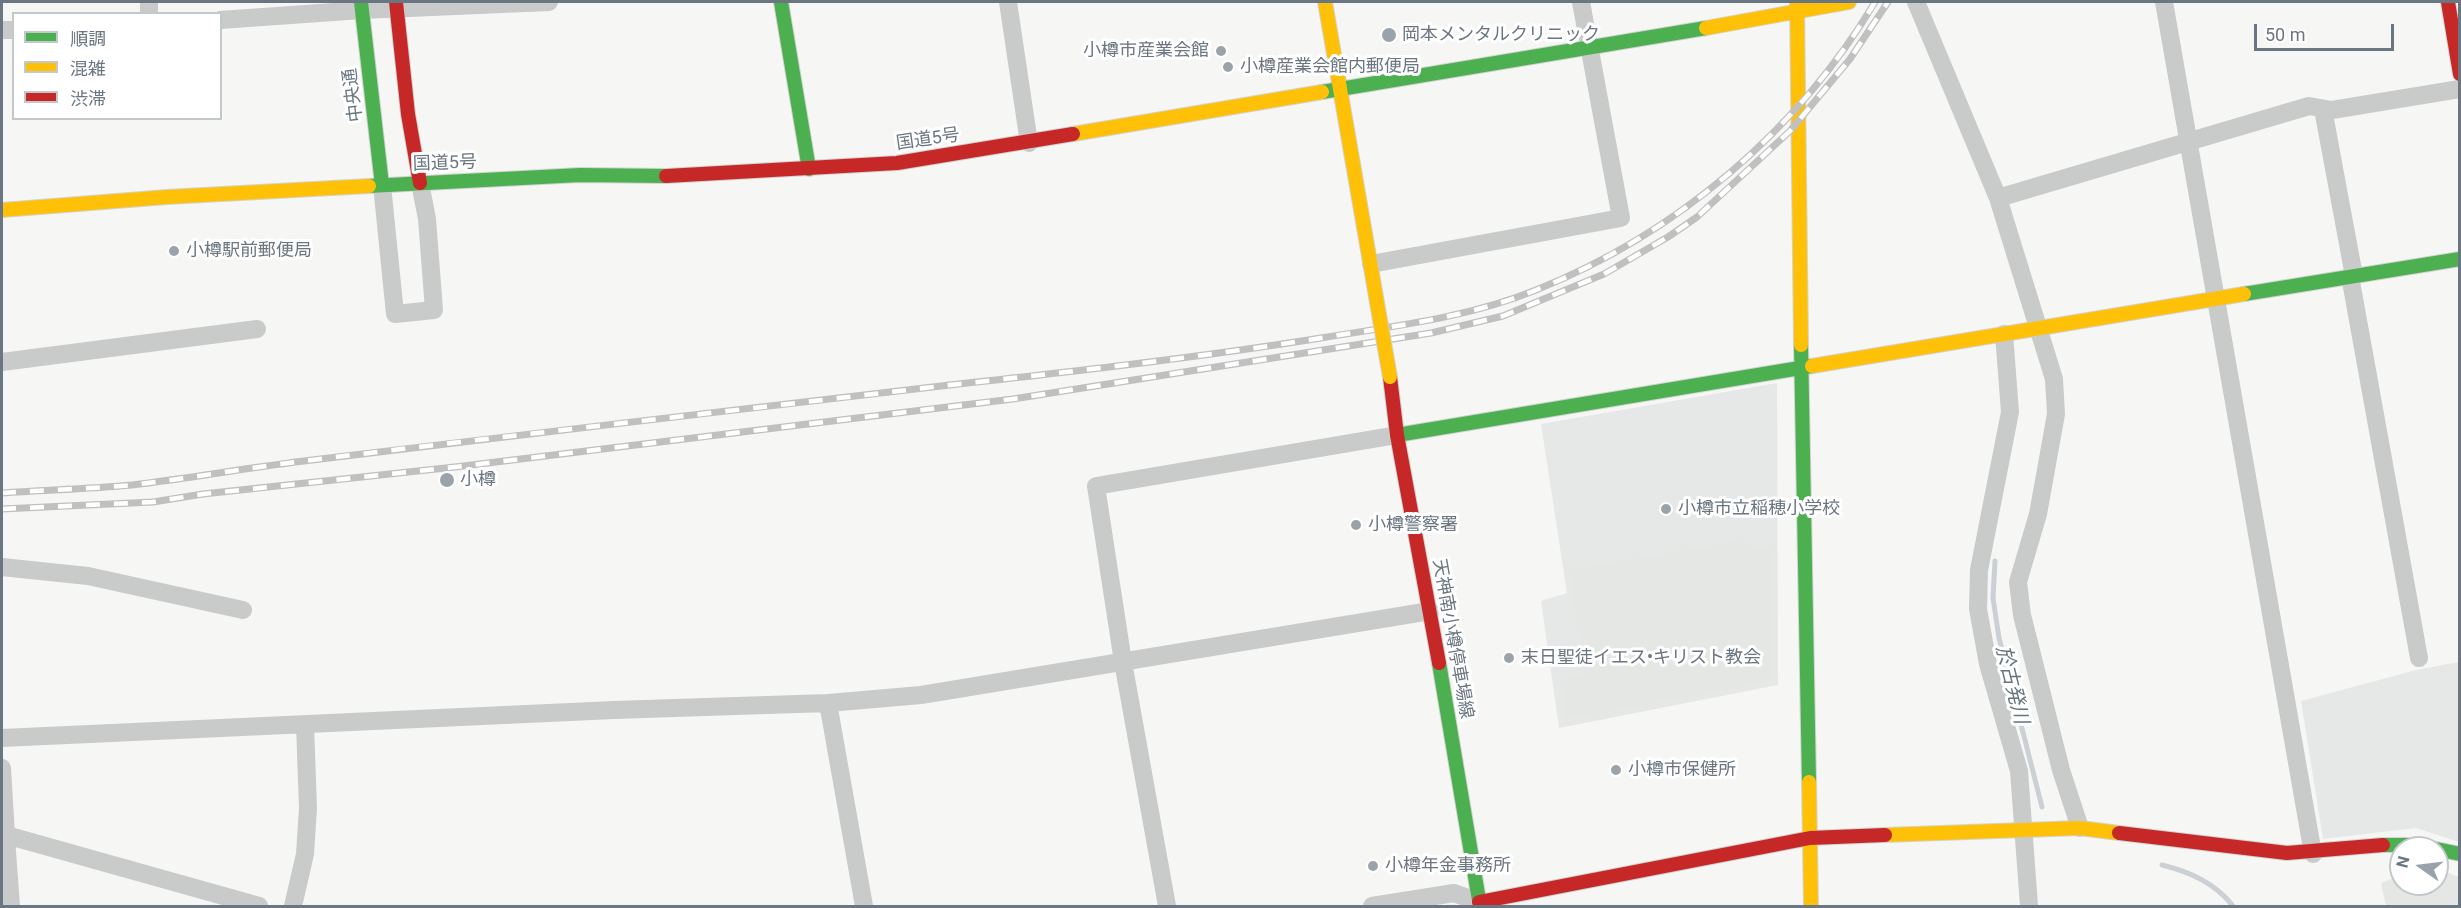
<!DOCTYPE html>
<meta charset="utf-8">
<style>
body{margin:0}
#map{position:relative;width:2461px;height:908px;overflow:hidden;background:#f6f6f5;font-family:Roboto,"Noto Sans JP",sans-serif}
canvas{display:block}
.frame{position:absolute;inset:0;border:3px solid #6a7681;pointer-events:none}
.legend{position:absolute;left:12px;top:12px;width:210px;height:108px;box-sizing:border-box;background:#fff;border:2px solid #c3c8cd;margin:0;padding:8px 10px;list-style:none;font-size:18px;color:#6a7681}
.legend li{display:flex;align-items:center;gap:12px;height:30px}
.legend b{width:30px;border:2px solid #c3c8cd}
.north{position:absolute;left:2389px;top:836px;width:60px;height:60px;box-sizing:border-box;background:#fff;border:2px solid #c3c8cd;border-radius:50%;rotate:284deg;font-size:16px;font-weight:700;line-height:24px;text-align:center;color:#6a7681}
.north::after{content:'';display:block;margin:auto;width:21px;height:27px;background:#9ba3aa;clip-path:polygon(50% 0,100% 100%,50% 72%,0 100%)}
.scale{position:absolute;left:2254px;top:24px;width:140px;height:27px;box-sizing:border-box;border:3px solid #6a7681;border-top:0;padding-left:8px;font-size:18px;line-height:21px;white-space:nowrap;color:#6a7681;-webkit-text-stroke:4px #fff;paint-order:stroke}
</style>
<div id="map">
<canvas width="2461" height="908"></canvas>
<div class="frame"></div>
<ul class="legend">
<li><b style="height:8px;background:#4caf50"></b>順調</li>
<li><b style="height:8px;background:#ffc107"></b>混雑</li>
<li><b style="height:8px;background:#c62828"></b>渋滞</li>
</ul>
<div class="north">N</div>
<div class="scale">50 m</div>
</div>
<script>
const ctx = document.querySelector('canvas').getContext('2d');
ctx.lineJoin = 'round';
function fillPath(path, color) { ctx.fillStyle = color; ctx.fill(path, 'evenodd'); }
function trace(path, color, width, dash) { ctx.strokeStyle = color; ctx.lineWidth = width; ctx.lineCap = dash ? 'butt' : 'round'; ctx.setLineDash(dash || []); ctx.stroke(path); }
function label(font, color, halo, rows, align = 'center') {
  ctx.font = font + ' Roboto,"Noto Sans JP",sans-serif'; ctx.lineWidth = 6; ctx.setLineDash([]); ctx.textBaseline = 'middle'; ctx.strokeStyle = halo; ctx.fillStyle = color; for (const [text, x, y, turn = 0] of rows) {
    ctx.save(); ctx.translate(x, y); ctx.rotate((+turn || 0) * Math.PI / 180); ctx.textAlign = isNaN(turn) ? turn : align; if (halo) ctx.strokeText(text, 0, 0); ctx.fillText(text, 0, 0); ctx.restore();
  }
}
const built = new Path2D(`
 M1777 383 1778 685 1559 728 1541 601 1567 593 1541 424Z
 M2459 662V842L2416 828 2323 839 2301 701 2416 670Z`);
const green = new Path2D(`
 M1738 541 1753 549 1771 548V681L1566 719 1561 681 1585 675 1569 570Z
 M2437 869 2459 877V906H2386L2381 883 2401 875V884H2437Z`);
const stream = new Path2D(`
 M1995 561 1993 598 1999 638 2042 807
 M2162 865C2190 872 2215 883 2233 906`);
const street = new Path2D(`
 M149 2V14
 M1008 2 1029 143
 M1916 2 1998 198 2054 379 2056 414 2038 514 2018 582 2022 615 2061 770 2080 828
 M2164 2 2313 854
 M220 20 362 10 549 2
 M2 30H14
 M2323 109 2354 276
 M382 185 395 314 434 310 427 219 420 183
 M1998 198 2309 106 2332 110 2460 89
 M1371 264 1621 218 1581 2
 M2350 276 2419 658
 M2004 334 2010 412 1979 570 1978 609 1988 664 2019 771 2029 906
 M2 362 257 329
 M2 567 88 576 243 610
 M828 703 864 906
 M2 738 614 710 828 703 921 695 1430 611
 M2 768 6 835 259 906
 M5 825 11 906
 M293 906 305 854 308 808 305 725
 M1167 906 1123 662 1096 486 1397 435
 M1372 906 1454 893 1479 902`);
const fast = new Path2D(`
 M361 2 382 185
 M781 2 809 169
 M1322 92 1706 28
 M369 186 580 175 666 176
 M2244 294 2460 259
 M1801 345 1809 782
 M1397 435 1812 366
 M1439 663 1480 906
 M2383 845H2417L2460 854`);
const slow = new Path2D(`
 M1325 2 1380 320
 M1797 2 1801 345
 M1706 28 1849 2
 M1073 134 1322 92
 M2 210 167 197 369 186
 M1812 366 2244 294
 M1809 782 1811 906
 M1885 835 2080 828 2119 833`);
const jam = new Path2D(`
 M396 2 408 114 420 183
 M2448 2 2460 74
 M666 176 897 163 1073 134
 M1390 377 1397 435 1439 663
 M2119 833 2287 853 2383 845
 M1479 902 1810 838 1885 835`);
const rail = new Path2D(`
 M2 493C45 490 89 489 132 485 192 478 252 467 312 460 521 434 732 411 941 386 1068 372 1195 358 1321 338 1394 326 1467 318 1536 290 1676 234 1798 131 1875 2
 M2 509 153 502 203 494 455 467 1013 399 1431 333 1503 316 1604 274 1668 237 1697 217 1790 131 1850 59 1888 2`);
const slowBridge = new Path2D(`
 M1380 320 1390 377`);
const markers = [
 [1389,35,8,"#9ba3aa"],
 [1221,51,6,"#9ba3aa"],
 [1228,67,6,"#9ba3aa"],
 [174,251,6,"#9ba3aa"],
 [447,480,8,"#9ba3aa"],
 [1666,509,6,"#9ba3aa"],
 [1356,525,6,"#9ba3aa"],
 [1509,658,6,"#9ba3aa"],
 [1616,770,6,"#9ba3aa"],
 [1373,866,6,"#9ba3aa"]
];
const poiNames = [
 ["岡本メンタルクリニック",1402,35],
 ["小樽市産業会館",1209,51,"right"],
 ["小樽産業会館内郵便局",1240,67],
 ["小樽駅前郵便局",186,251],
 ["小樽",460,480],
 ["小樽市立稲穂小学校",1678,509],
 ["小樽警察署",1368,525],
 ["末日聖徒イエス•キリスト教会",1521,658],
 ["小樽市保健所",1628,770],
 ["小樽年金事務所",1385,866]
];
const streetNames = [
 ["中央通",354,95,-97],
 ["国道5号",928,140,-8],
 ["国道5号",445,164,-2],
 ["天神南小樽停車場線",1452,639,80]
];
const waterNames = [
 ["於古発川",2011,685,76]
];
fillPath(built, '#e6e8e7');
fillPath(green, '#e4e7e3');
trace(stream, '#cad0d3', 5);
trace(fast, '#d2d3d3', 16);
trace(slow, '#d2d3d3', 16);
trace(jam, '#d2d3d3', 16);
trace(street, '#c9caca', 18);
trace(fast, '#4caf50', 14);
trace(slow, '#ffc107', 14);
trace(jam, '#c62828', 14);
trace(rail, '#c0c0c1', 7);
trace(rail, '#fff', 4.5, [14]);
trace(slowBridge, '#d2d3d3', 16, []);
trace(slowBridge, '#ffc107', 14);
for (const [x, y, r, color] of markers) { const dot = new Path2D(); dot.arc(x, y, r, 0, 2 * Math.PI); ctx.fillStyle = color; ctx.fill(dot); trace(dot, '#fff', 2); }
label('18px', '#6a7681', '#fff', poiNames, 'left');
label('18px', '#6a7681', '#fff', streetNames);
label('italic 20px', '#66767d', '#fff', waterNames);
</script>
